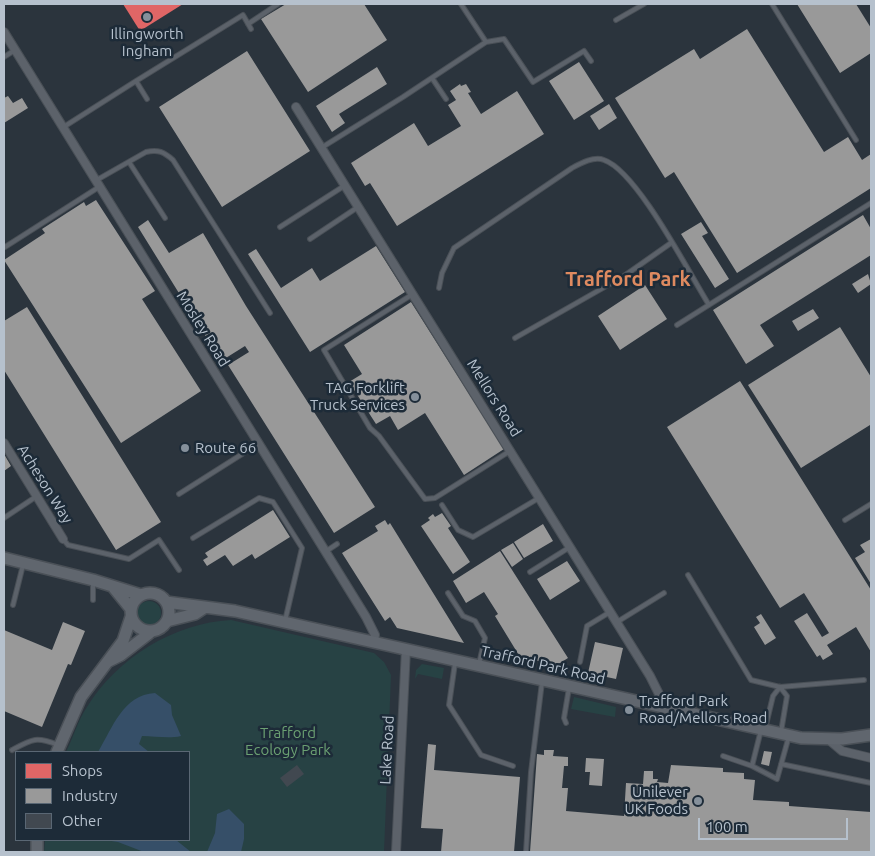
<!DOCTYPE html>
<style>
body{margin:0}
#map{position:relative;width:875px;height:856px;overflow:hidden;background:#2b343d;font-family:Ubuntu,sans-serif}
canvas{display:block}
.frame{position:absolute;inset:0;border:5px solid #b6c1cd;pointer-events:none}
.legend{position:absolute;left:15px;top:751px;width:175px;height:90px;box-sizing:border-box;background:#1d2b38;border:1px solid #5a6774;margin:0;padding:6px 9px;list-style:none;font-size:15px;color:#b6c1cd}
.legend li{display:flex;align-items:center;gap:10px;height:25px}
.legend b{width:25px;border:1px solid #5a6774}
.scale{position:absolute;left:698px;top:818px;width:150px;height:22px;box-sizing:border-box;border:2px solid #b6c1cd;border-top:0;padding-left:6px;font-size:15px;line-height:18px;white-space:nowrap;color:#b6c1cd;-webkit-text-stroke:4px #1d2b38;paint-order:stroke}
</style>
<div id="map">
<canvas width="875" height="856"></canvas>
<div class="frame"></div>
<ul class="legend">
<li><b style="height:14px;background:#e06666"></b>Shops</li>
<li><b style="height:14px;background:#999"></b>Industry</li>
<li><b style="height:14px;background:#414850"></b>Other</li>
</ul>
<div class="scale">100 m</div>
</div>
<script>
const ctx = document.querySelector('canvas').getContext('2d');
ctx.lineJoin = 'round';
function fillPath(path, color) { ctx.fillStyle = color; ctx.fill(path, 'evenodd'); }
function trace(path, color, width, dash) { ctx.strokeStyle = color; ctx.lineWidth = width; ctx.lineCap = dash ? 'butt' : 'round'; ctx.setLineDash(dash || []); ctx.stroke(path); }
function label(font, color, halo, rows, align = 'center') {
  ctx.font = font + ' Ubuntu,sans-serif'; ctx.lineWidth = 5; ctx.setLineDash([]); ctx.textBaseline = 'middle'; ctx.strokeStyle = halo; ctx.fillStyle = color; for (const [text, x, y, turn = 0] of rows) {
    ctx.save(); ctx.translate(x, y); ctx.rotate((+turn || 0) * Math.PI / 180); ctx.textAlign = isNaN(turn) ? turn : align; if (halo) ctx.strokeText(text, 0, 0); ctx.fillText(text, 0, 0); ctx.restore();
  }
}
const green = new Path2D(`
 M137 613a12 12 0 1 1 24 0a12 12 0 1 1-24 0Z
 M231 620 374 653 384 662 391 675 384 852H44L45 840H189V752H66C73 738 78 720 87 707 117 658 174 623 231 620Z
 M422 664 444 668 442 679 418 674 415 679 416 670Z
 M574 697 616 707 615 717 571 709Z`);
const water = new Path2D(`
 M155 693 171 705 172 715 181 736C168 739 155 736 142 736L139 744 149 752H98C113 727 123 695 155 693Z
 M229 809 244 824V839L241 852H207L215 833 217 814Z
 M105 840H176L191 852H144L118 842Z`);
const shops = new Path2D(`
 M123 4H183L140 31Z`);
const industry = new Path2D(`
 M286 4H364L387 40 308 92 261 19Z
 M797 4H856L871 28V53L840 73Z
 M747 29 824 152 848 137 862 160 871 154V188L737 273 674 172 665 178 615 98 694 49 700 59Z
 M247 51 310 151 222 207 159 107Z
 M579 62 604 101 574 120 549 81Z
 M377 67 387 84 339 114 345 123 332 132 316 106Z
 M460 84 461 86 466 84 471 92 468 93 481 114 517 91 544 134 397 226 370 183 365 186 351 163 414 123 428 146 461 126 448 105 456 100 450 91Z
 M8 96 13 103 22 98 28 108 4 123V98Z
 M609 104 617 118 599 130 590 116Z
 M96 200 155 291 142 299 201 391 121 443 4 260 45 233 42 229 84 202 86 206Z
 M863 215 871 229V255L760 325 774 346 746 364 713 310Z
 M148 220 169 253 203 233 246 306 375 507 334 533 228 365 249 352 245 346 221 361 138 227Z
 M701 222 708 233 702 236 729 279 715 288 681 234Z
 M376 246 405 292 310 352 248 254 256 249 281 288 312 268 320 281Z
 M868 274 871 284 858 293 852 284Z
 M645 285 667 319 620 350 598 316Z
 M411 302 504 449 464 475 425 413 398 430 390 416 376 424 349 382 362 374 344 345Z
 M27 307 161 522 116 550 4 370V321Z
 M813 309 819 318 798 331 792 321Z
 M840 327 871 377V428L870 425 801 468 748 385Z
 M740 381 871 590V652L856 627 827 645 833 654 823 660 820 655 817 657 794 621 807 613 822 637 829 633 804 593 780 608 667 427Z
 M4 454 11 466 4 471Z
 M273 510 290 537 255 559 252 554 233 566 225 555 207 566 203 560 208 557 205 553Z
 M442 513 451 526 448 528 470 562 453 574 421 526 430 520 428 518 433 514 435 517Z
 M385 520 388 525 390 523 464 643 397 628 390 617 385 621 342 553 378 531 375 526Z
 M543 524 553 541 524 558 514 542Z
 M871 539V584L855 558 865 552 860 545Z
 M513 543 523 559 512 567 501 550Z
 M500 551 568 658 557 665 520 657 495 616 498 614 484 592 466 603 453 581Z
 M567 561 580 581 550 600 537 579Z
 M761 614 776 638 765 645 754 627 760 623 756 617Z
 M63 622 85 631 71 665 68 664 42 727 4 711V630L52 650Z
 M595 642 623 648 616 679 588 673Z
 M428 744 436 745 434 770 520 777 514 852H441L443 829 421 828Z
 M544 750H554L553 756 568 757V766H564L562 788H568L566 811 624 816 626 783 643 784 644 771H653V779H658L657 782 668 783 671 765 723 768V772L744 773V779L755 780 753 800 789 802V806L871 812V852H530L537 754 544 755Z
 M764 751 772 752 769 766 761 764Z
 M586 758 604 759 602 786 589 785 590 772H585Z`);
const building = new Path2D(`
 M297 765 304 774 287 787 280 778Z`);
const lane = new Path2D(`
 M772 4 856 140
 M616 20 644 4
 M248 24 278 4
 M486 42 504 39 533 82 584 51 591 61
 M4 57 15 50
 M432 78 446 99
 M136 81 243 15 251 29
 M62 128 136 81 147 99
 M321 148 403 97 486 42 461 4
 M129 162 165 218
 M95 181 146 152C158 149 164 152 173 160L270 313
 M280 227 344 186
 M310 239 358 207
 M5 247 99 187
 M439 288 442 273 454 248 572 168C581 163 594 156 604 160 637 171 689 273 709 305
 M413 294 324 350 370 428 379 436 425 499 435 498 510 451
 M677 325 871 203
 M515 338 624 276 671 243
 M179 494 258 444
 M442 505 458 530 473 537 539 498
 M4 518 37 496
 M845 520 871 504
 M193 538 259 498 273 502 302 548 285 621
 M63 539 68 545 129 559 159 540 179 570
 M325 552 337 544
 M530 572 570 547
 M688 575 751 680 780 687 864 680
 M93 583V600
 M448 593 463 616 475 621 485 638 479 664
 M13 605 23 565
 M617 622 664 593
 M580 662 587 626 610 612
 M455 663 449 705 481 755 513 766
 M780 687 787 696 781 732
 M566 723 564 718 569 688
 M765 729 773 696 780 687
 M761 730 752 766 777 779 789 736
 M12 750C32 739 36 736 58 745
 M723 756 752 766
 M781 764 871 783
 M526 852 531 772 542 682`);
const street = new Path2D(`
 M4 32 366 617 375 635 374 642
 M296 107 650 676 659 694 658 706
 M4 443 63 539
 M829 740 842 751 871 758
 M396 852 406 649`);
const secondary = new Path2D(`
 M4 558 93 580 141 595
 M114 588 131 609
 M131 612a19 19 0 1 1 38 0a19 19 0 1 1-38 0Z
 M166 602 235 611 801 738 842 739 871 735
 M167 621 195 614 204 608
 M109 661 121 655 151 632
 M57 752 81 697 123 641 131 617
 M37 852V840`);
const markers = [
 [147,17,5,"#85909b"],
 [415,397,5,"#85909b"],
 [185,448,5,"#85909b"],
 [629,710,5,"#85909b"],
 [698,801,5,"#85909b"]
];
const poiNames = [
 ["Illingworth",147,34,"center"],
 ["Ingham",147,51,"center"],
 ["TAG Forklift",405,388],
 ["Truck Services",405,405],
 ["Route 66",195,448,"left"],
 ["Trafford Park",639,701,"left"],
 ["Road/Mellors Road",639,718,"left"],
 ["Unilever",688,792],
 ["UK Foods",688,809]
];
const streetNames = [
 ["Mosley Road",203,329,58],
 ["Mellors Road",494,398,58],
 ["Acheson Way",45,484,58],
 ["Trafford Park Road",543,665,13],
 ["Lake Road",387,750,-87]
];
const parkNames = [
 ["Trafford",288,733],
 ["Ecology Park",288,750]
];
const districtNames = [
 ["Trafford Park",628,279]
];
fillPath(green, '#274244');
fillPath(water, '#364f68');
fillPath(shops, '#e06666');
fillPath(industry, '#999');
fillPath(building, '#414850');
trace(lane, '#4a5057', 6);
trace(street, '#4a5057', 10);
trace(secondary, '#4a5057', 14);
trace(lane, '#5c626a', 4);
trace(street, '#5c626a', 8);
trace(secondary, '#60666e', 11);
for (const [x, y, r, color] of markers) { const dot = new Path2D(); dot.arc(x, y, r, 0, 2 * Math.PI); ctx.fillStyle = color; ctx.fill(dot); trace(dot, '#1d2b38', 2); }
label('15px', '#b6c1cd', '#1d2b38', poiNames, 'right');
label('15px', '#b6c1cd', '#1d2b38', streetNames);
label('15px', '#6ba072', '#1d2b38', parkNames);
label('bold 20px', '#de8a60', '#1d2b38', districtNames);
</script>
